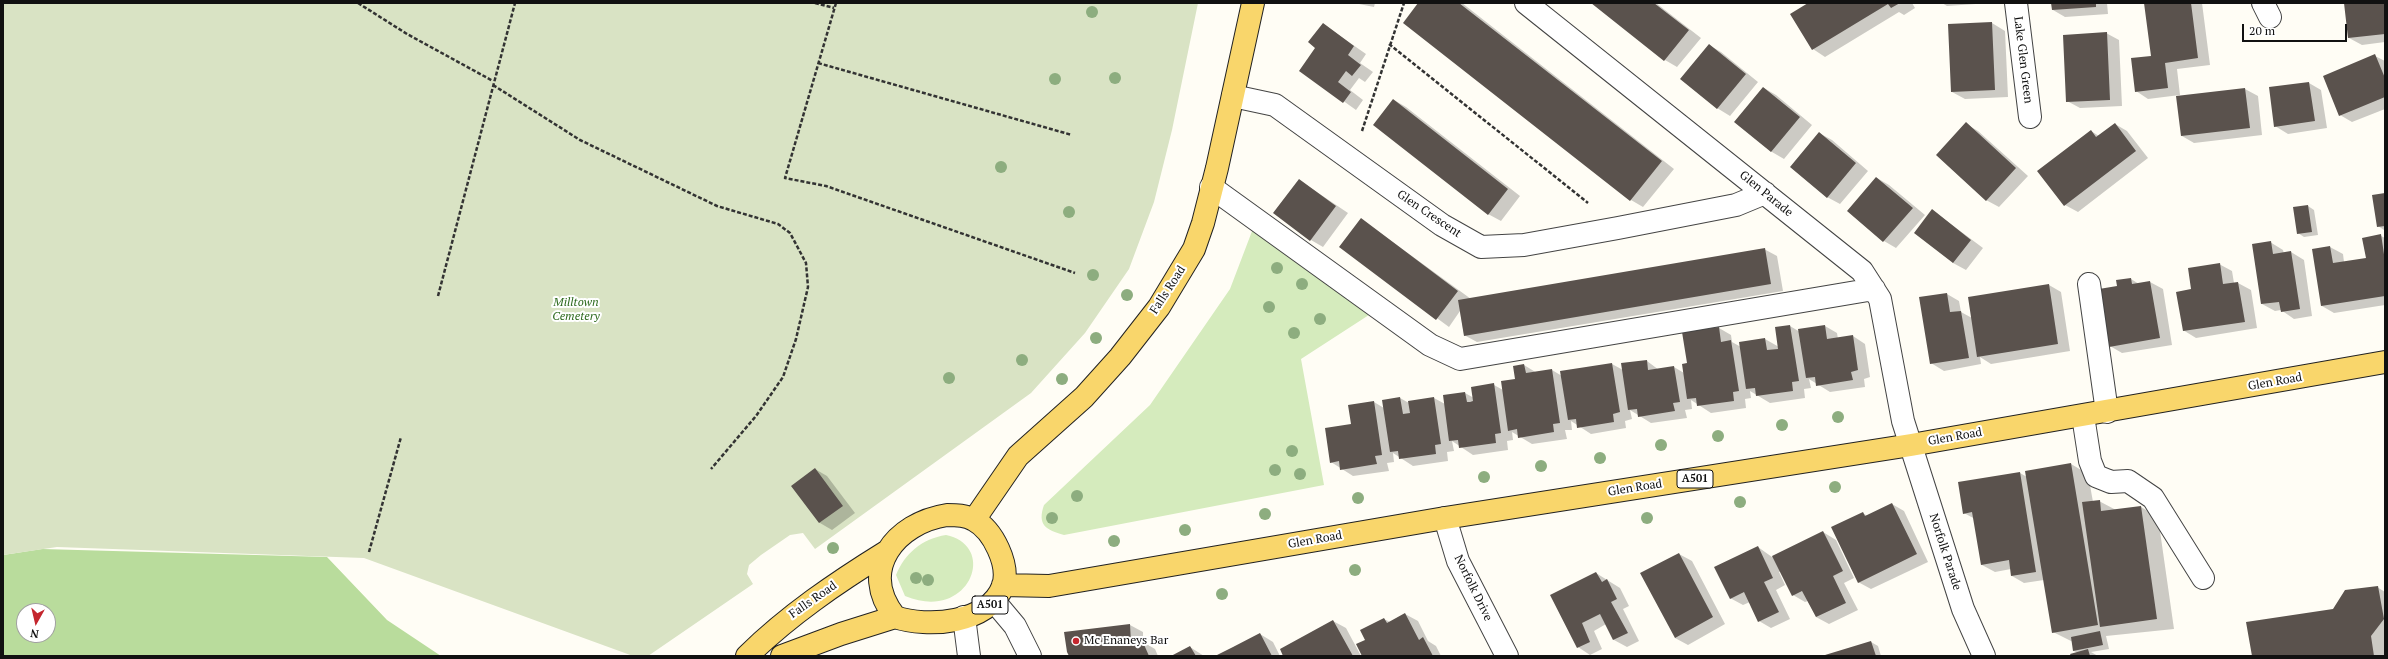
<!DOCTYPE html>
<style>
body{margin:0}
#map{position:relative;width:2388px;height:659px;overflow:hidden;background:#fffdf5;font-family:"PT Serif",serif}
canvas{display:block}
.frame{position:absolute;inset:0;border:4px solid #111;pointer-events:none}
.north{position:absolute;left:16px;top:603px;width:40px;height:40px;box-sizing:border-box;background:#fff;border:1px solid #a0a0a0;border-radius:50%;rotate:188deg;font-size:11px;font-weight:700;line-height:16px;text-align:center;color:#111}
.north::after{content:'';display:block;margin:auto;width:14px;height:18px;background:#c4262e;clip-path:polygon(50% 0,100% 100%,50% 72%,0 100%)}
.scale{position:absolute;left:2242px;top:24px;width:105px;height:18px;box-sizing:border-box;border:2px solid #111;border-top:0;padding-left:5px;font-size:12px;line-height:14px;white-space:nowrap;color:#111;-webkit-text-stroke:3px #fff;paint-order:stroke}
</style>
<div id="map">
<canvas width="2388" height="659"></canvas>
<div class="frame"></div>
<div class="north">N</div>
<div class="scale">20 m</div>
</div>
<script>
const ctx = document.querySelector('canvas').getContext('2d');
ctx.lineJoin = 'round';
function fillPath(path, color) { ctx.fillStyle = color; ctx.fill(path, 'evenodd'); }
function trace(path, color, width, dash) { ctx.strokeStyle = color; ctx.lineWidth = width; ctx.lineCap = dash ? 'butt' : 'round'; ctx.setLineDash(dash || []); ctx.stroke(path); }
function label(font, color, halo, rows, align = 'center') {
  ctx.font = font + ' "PT Serif",serif'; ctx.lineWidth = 4; ctx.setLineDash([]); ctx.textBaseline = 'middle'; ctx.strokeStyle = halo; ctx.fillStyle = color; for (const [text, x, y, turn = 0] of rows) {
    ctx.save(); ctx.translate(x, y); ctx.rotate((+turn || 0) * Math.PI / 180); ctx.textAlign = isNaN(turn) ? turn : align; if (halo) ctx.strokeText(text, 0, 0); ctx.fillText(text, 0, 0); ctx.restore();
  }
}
const green = new Path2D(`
 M1254 226 1372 313 1301 359 1324 485 1064 535C1046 530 1037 525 1044 505L1150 405 1230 289Z
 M946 535C999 546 969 623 905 596L896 575C905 553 922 539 946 535Z`);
const forest = new Path2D(`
 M42 549 327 557 387 620 441 656H3V555ZM24 611H48V635H24Z`);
const cemetery = new Path2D(`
 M3 3H1198L1172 130 1154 202 1129 269 1085 333 1031 393 815 549 803 533 790 535 761 555 749 565 747 574 753 584 648 656H633L364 558 57 547 3 555Z`);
const shadow = new Path2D(`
 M1354 3H1375L1374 7Z
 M1419 3H1462L1674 169 1643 207 1631 200 1404 23Z
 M1592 3H1656L1701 38 1677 67 1665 60Z
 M1810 3H1912L1915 8 1904 15 1899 12 1825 57 1813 49Z
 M1942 3H1990L1947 6Z
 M2052 3H2107L2108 14 2065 17 2053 10Z
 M2145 3H2202L2210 65 2177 69 2180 95 2148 99 2136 91 2152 57Z
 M2345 3H2385V42L2362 45 2349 38Z
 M1992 23 2005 31 2008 97 1965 99 1952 92Z
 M1323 24 1366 54 1360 63 1373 72 1365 82 1359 78 1350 90 1363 100 1356 110 1300 70 1317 48Z
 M2106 33 2119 40 2122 106 2080 108 2067 101Z
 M1709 45 1721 52 1758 82 1730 116 1717 108Z
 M2375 56 2385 61V109L2352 122 2340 115Z
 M2309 83 2321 90 2327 128 2288 134 2275 126Z
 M1764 88 1776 95 1812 125 1784 159 1772 152 1736 122Z
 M2245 89 2258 96 2262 135 2194 143 2182 136 2177 97Z
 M1394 100 1406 107 1520 196 1501 221 1488 214Z
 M1966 124 1978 131 2028 176 1999 207 1986 200Z
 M2115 124 2127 131 2148 158 2078 212 2065 205 2039 172 2091 131 2099 136Z
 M1819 133 1832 140 1868 171 1840 204 1827 197Z
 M1877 178 1889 185 1925 215 1896 248 1884 241 1848 211Z
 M1299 180 1348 213 1323 247 1311 240Z
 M2385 194V230H2384L2378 226Z
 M2308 206 2314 210 2318 235 2304 237 2298 233Z
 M1932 210 1983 248 1966 270 1953 263Z
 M1361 219 1471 299 1764 249 1777 256 1783 291 1477 342 1464 335 1460 311 1449 327 1340 247Z
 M2381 236 2385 238V305L2334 313 2322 306 2330 247 2343 254 2344 262 2367 259Z
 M2270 242 2283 250 2284 254 2291 252 2304 260 2312 316 2294 319 2281 310 2275 311 2262 304Z
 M2219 264 2232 271 2234 283H2238L2251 290 2257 328 2196 338 2183 330 2192 290Z
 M2131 279 2139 284 2150 282 2163 289 2172 345 2122 353 2110 346 2118 287Z
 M2049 285 2061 292 2070 351 1991 364 1980 357 1981 364 1944 371 1931 363 1947 294 1959 301 1961 312 1972 318Z
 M1790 326 1800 332 1825 326 1837 333 1838 339 1853 336 1865 344 1870 377 1864 379 1865 387 1830 392 1809 379 1811 388 1804 389 1805 398 1770 403 1750 391 1751 398 1745 399 1746 408 1711 413 1691 400 1692 409 1685 410 1687 418 1651 423 1630 410 1632 419 1625 421 1626 428 1591 434 1571 421 1572 430H1565L1567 439 1532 444 1512 432 1513 440 1507 441 1508 450 1473 455 1452 441 1454 451 1447 452 1448 461 1413 466 1393 453 1394 462 1387 463 1389 471 1353 476 1331 462 1352 424 1374 402 1384 408 1383 401 1400 398 1409 403 1434 398 1445 404 1465 393 1474 398 1494 385 1503 390 1516 380 1524 365 1537 373 1552 370 1562 376 1612 364 1623 370 1647 361 1659 370 1674 367 1684 373 1688 364 1719 328 1731 335 1732 342 1741 347 1740 343 1765 339 1779 347Z
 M2071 464 2088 474 2093 502 2099 501 2116 510 2141 507 2158 517 2174 629 2106 636 2109 649 2091 652 2098 656H2072L2078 653 2074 651 2073 642 2053 632 2044 580 2024 583 2012 576 2011 569 1995 572 1982 565 1975 519 1964 513 2020 473 2027 477Z
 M815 469 827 476 855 513 832 530 820 523 793 486Z
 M1892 504 1904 511 1928 562 1871 589 1858 582 1862 513 1868 516Z
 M1823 532 1836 540 1854 578 1844 583 1858 610 1829 624 1816 617 1808 601 1805 602 1793 595 1781 571 1779 572 1785 585 1776 590 1790 619 1771 628 1759 621 1750 602 1743 605 1730 598 1758 547 1772 557Z
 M1679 554 1692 561 1725 624 1688 645 1675 638Z
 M1596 573 1620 588 1629 606 1623 609 1639 641 1627 647 1614 640 1606 624 1594 631 1602 649 1590 655 1578 647 1551 595Z
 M2377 587 2385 592V656H2253Z
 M1405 614 1418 621 1428 641 1436 646 1441 656H1363L1366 640 1384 619 1390 622Z
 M1333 621 1346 628 1361 656H1284Z
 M1130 625 1143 632V642L1155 649 1158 656H1070L1065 633Z
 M1260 634 1273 642 1280 656H1217Z
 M1871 642 1878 646 1881 656H1827Z
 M1190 647 1204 656H1173Z`);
const building = new Path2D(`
 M1418 3H1459L1662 161 1630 201 1403 23Z
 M1591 3H1654L1689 30 1664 61Z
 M1808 3H1900L1891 8 1888 4 1812 50 1790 14Z
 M2051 3H2096V7L2052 10Z
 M2144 3H2191L2198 58 2165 63 2168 88 2135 92 2131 58 2151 56Z
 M2344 3H2385V34L2348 38Z
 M1992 22 1995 90 1951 92 1948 24Z
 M1323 23 1354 46 1348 55 1361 65 1352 76 1346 71 1338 82 1351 92 1343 103 1299 71 1315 48 1308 42Z
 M2107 32 2110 100 2066 102 2063 35Z
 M1709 44 1746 74 1717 109 1680 79Z
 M2375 54 2385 78V97L2339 116 2323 76Z
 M2309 82 2315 121 2274 127 2269 87Z
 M1763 87 1800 117 1771 152 1734 122Z
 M2245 88 2250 128 2181 136 2176 96Z
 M1393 99 1508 189 1488 215 1373 125Z
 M1966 122 2016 168 1986 201 1936 155Z
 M2115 123 2136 151 2064 206 2037 171 2091 130 2096 137Z
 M1819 132 1856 163 1827 198 1790 167Z
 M1876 177 1913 208 1883 242 1847 211Z
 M1299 179 1336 206 1310 241 1273 213Z
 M2385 193V226L2377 227 2372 195Z
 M2308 205 2312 232 2297 234 2293 207Z
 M1932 209 1971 240 1953 263 1914 233Z
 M1361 218 1458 291 1436 320 1339 247Z
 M2381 234 2385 261V296L2321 306 2312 249 2330 246 2333 263 2366 258 2362 238Z
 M2271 241 2273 254 2291 251 2300 309 2281 312 2279 302 2261 304 2252 244Z
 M1765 248 1771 284 1464 336 1458 300Z
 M2220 263 2223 284 2238 282 2245 322 2183 331 2176 292 2191 289 2188 268Z
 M2131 278 2132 284 2150 281 2160 338 2109 347 2099 289 2117 286 2116 280Z
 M2049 284 2058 344 1977 357 1968 297Z
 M1947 293 1950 312 1961 311 1969 358 1930 364 1919 297Z
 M1790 325 1799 381 1792 382 1793 391 1756 396 1755 388 1746 389 1739 342 1765 338 1767 350 1778 349 1775 327Z
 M1825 325 1827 339 1853 335 1858 370 1851 372 1853 380 1816 386 1815 377 1806 378 1798 329Z
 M1719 327 1721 342 1731 340 1739 391 1733 392 1734 401 1697 406 1696 398 1687 399 1682 364 1687 363 1682 332Z
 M1647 360 1648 370 1674 366 1680 402 1673 403 1675 411 1638 417 1637 409 1628 410 1621 363Z
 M1612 363 1620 412 1613 414 1614 422 1577 428 1576 419 1568 420 1560 371Z
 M1524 364 1526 373 1552 369 1560 423 1553 424 1554 432 1518 438 1517 429 1508 431 1501 381 1515 379 1513 366Z
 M1494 383 1501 433 1495 434 1496 443 1459 448 1458 440 1449 441 1443 395 1465 392 1467 402H1470L1473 401 1471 387Z
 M1400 397 1403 414 1410 413 1408 401 1434 397 1441 444 1435 445 1436 454 1399 459 1398 451 1390 452 1382 400Z
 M1374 401 1382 455 1375 456 1377 464 1340 470 1339 461 1330 463 1325 428 1351 424 1348 405Z
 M2071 463 2098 625 2052 633 2025 471Z
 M815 468 843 506 819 523 791 486Z
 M2020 472 2036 572 2011 576 2009 560 1981 565 1972 512 1963 514 1958 482Z
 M2100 500 2101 511 2141 506 2157 619 2100 627 2082 502Z
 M1892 503 1917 554 1858 583 1831 527 1863 512 1865 516Z
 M1823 531 1843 571 1833 576 1846 603 1816 617 1802 591 1792 596 1772 556Z
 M1758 546 1773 578 1764 582 1779 612 1758 622 1744 592 1730 599 1714 567Z
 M1679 553 1713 617 1675 638 1640 573Z
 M1596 572 1602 582 1607 579 1617 599 1611 602 1628 633 1613 640 1600 614 1582 623 1590 642 1577 648 1550 595Z
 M2378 586 2384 619 2371 636 2374 656H2252L2246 622 2333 609 2345 590Z
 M1405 613 1419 640 1423 637 1433 656H1362L1356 644 1365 640 1360 630 1384 618 1387 623Z
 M1333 620 1353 656H1283L1280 649Z
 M1130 624 1131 643 1142 640 1149 656H1069L1067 652 1064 632Z
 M2100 631 2103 645 2073 651 2071 637Z
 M1260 633 1272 656H1215L1233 647Z
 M1871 641 1876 656H1826L1825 655Z
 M1190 646 1196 656H1171Z
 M2088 649 2090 656H2071L2070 654Z`);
const path = new Path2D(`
 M358 3 407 34 493 81
 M815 3 834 8
 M836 3 785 178 826 186 1075 273
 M1389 44 1588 203
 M818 63 1072 135
 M493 85 580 140 717 206 778 224 790 233 806 263 808 287 796 339 783 377 756 416 711 469
 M1362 131 1404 3
 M438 296 515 3
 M369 552 401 437`);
const minor = new Path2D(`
 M1526 3 1862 271 1880 299 1903 421 1963 609 1984 656
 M2016 3 2030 117
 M2263 3 2270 17
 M1233 96 1275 105 1442 225 1481 247 1524 245 1618 228 1736 205 1765 193
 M1211 187 1430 345 1460 359 1874 289
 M2089 284 2107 412
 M2083 416 2090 461 2096 476 2111 482 2128 481 2153 498 2203 578
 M1445 518 1458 561 1507 656
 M994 601 1015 626 1030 656
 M964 617 969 656`);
const major = new Path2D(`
 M947 515C956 515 966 515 974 520 993 530 1010 565 1003 586 989 624 927 628 895 617 858 570 895 523 947 515Z
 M974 520 1018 456 1084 397 1120 357 1159 307 1194 249 1203 223 1217 168 1253 3
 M1003 585 1049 586 1445 518 1911 445 2385 362
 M747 656C789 615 836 583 886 552
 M782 656 841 634 895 617`);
const trees = [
 [1092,12],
 [1115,78],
 [1055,79],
 [1001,167],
 [1069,212],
 [1277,268],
 [1093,275],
 [1302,284],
 [1127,295],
 [1269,307],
 [1320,319],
 [1294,333],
 [1096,338],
 [1022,360],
 [949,378],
 [1062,379],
 [1838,417],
 [1782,425],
 [1718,436],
 [1661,445],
 [1292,451],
 [1600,458],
 [1541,466],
 [1275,470],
 [1300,474],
 [1484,477],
 [1835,487],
 [1077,496],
 [1358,498],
 [1740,502],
 [1265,514],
 [1052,518],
 [1647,518],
 [1185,530],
 [1114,541],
 [833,548],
 [1355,570],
 [916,578],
 [928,580],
 [1222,594]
];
const markers = [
 [1076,641,4,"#c4262e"]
];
const shields = [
 [1695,479,36],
 [990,605,36]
];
const shieldNames = [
 ["A501",1695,479],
 ["A501",990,605]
];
const streetNames = [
 ["Lake Glen Green",2023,60,83],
 ["Glen Parade",1766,194,39],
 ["Glen Crescent",1429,214,34],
 ["Falls Road",1168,290,-57],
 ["Glen Road",2275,382,-10],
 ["Glen Road",1955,437,-10],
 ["Glen Road",1635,488,-9],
 ["Glen Road",1315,540,-10],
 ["Norfolk Parade",1945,552,72],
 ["Norfolk Drive",1473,588,64],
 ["Falls Road",813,600,-35]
];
const parkNames = [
 ["Milltown",576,303],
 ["Cemetery",576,317]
];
const poiNames = [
 ["Mc Enaneys Bar",1084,641]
];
fillPath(green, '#d5ebbd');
fillPath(forest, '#b9dc9c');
fillPath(cemetery, '#d9e3c4');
fillPath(shadow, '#0003');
fillPath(building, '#5a524d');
trace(minor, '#444', 24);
trace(major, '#222', 24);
trace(path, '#333', 2.5, [4, 2]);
trace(minor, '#fff', 22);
trace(major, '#f9d66b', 22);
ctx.fillStyle = '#8dad7f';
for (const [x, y] of trees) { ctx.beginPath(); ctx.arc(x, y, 6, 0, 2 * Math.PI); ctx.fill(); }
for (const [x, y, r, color] of markers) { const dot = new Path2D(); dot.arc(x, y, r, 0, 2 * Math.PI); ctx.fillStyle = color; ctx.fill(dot); trace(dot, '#fff', 1.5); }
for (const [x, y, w] of shields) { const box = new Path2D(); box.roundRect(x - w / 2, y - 9, w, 18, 3); ctx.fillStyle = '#fff'; ctx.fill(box); trace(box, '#111', 1); }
label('bold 11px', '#111', null, shieldNames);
label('12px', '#111', '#fff', streetNames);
label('italic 12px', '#2f6b1f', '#fff', parkNames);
label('12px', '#111', '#fff', poiNames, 'left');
</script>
